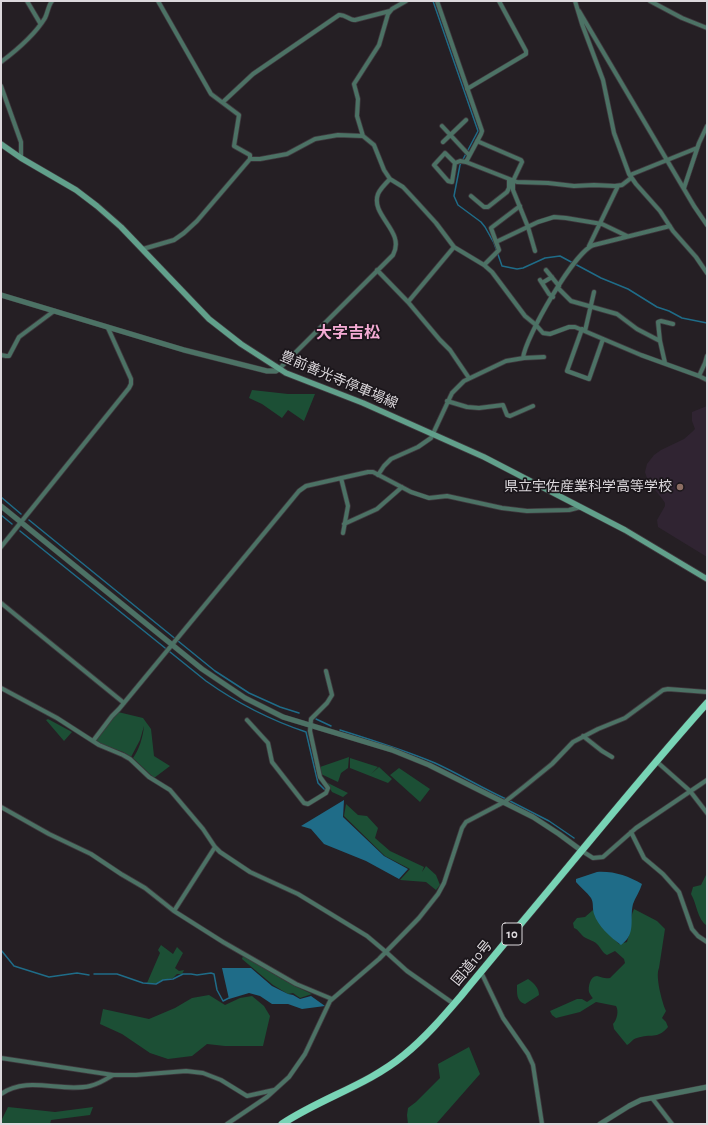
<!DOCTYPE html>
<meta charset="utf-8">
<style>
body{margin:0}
#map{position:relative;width:708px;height:1125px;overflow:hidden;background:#251f24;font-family:"Alegreya Sans",sans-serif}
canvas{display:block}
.frame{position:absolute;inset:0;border:2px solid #dcd8dc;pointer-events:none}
</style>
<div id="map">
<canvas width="708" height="1125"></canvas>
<div class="frame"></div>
</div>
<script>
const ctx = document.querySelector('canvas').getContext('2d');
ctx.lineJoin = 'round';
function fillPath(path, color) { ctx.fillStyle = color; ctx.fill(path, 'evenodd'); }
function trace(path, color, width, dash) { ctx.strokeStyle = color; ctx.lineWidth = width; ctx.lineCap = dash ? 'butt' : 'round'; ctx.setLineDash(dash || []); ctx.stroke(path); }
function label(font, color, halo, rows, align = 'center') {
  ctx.font = font + ' "Alegreya Sans","Noto Sans JP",sans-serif'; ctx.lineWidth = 3.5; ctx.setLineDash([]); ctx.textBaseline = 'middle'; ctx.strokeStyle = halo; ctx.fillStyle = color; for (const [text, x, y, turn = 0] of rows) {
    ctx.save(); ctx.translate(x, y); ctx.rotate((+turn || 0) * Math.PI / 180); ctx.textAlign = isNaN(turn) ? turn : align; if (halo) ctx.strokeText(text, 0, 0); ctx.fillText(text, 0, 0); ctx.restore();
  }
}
const education = new Path2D(`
 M707 406V557L658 527 657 520 665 506V503L663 500 648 481 645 472 647 464 654 455 661 450 684 439 692 432 695 429 692 421V412Z`);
const green = new Path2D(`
 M252 390 288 394H315L304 421 288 410 282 418 262 404 249 398Z
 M118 712 143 718 151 729 154 756 170 766 154 778 133 758C139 750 143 737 144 726L140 740 131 757 123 752 98 743 96 741 97 738 107 724Z
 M48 719 72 732 64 741 46 720Z
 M349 757 348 768 341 773 338 782 321 774 320 767Z
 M350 758 378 767 371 774 379 767 392 779 388 783 350 768Z
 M399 768 430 789 420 802 390 775Z
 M326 782 348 793 343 797 332 792Z
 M346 804 358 815 367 816 378 828 375 838 390 851 424 867 422 872 426 866 436 875 440 885 436 890 426 882 400 880 410 869 385 856 344 816Z
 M706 875H707V926C697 919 697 904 691 894L693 887 701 885Z
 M634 909 657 921 665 929 659 968C655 976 662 1002 666 1011L662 1018 666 1022 668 1027C657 1040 651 1033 637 1038 632 1039 631 1043 627 1045L614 1029 613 1024C617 1020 619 1011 616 1006L596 1002 580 1012 556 1018 552 1015 550 1011 577 999H582L587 1002 593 998C592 998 589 992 589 992 588 987 590 976 597 976 602 977 604 979 610 978L625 963 624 959 615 951 607 955C602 952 602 950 598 945 595 941 589 940 584 937 580 934 579 930 574 928L573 923 577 918 585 917 593 910 611 936 619 944 627 942C631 930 629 920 634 909Z
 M161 945 173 954 177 947 183 953 175 968 179 971 184 970 182 974H177L173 978 162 980 156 983H147L160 953 158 950Z
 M244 953C266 970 287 983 312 994L300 998 293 993 288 994 273 985 242 959Z
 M528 979C534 983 539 988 539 995L525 1004C516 1001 517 993 517 985Z
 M209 995 225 1005 240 998 252 996 264 1006 270 1016 263 1046H225L207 1044 192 1056 168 1059 150 1053 122 1034 100 1024 103 1009 149 1019 175 1008 192 998Z
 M469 1047 480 1074 436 1124H408L407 1115 408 1108 416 1102 440 1078 438 1064Z
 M8 1107 55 1112 93 1107 90 1115 51 1120 50 1124H1V1121Z`);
const water = new Path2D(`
 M344 800 343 817 384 856 408 869 399 879 366 861 324 844 311 829 301 826Z
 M597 872C614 871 628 876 642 884 640 891 635 898 633 904 629 920 637 933 621 945 610 937 598 926 594 914 592 908 594 903 591 898 587 892 580 887 576 882V879Z
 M222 968H251L272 986 288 994 293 995 300 999 311 996 325 1006 302 1009 288 1004H272L260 996 249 993 229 999Z`);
const stream = new Path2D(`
 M433 1 478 131 460 165 454 196 458 205 481 222 485 227 494 243 502 266 517 269 523 268 545 258 560 256 601 278 628 289 657 307 669 311 682 318 707 323
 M1 497 21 514
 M1 515 12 524
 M29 520 215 671 249 693 280 707 299 713
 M20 531 206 681C237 703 270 720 306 732L318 783 325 790
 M316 719 331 726
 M340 730C372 740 404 750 435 763 459 774 482 788 506 799
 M510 801 549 821 574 838
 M1 950 14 966 49 977 77 973 89 975
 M94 974H117L143 983 156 984 163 980 173 979 183 974H191L197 975 211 973 214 974 217 990 223 1001 229 998`);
const minor = new Path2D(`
 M27 1 40 23
 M158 1 211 94 239 115 234 146 250 155V159
 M437 1 482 131 481 134 466 162 517 182 548 183 574 186 594 185 615 186 622 185 631 178
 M575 1 582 24 603 80 614 133 629 174 636 184 660 211 673 231 696 257 707 273
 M650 1 682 18 707 28
 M579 11 694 206 707 225
 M1 62C17 50 34 36 45 18 48 12 48 6 52 1
 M1 86 21 142V158
 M467 89 526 54V51L499 1
 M223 102 253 74 339 15C345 14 349 20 355 20L390 11
 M442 126 469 155
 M363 136 357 116 358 99 354 84 379 45 388 14 392 9 406 1
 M477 141 521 160 522 162 513 181V190L528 227 535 251
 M443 142 466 120
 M250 159H260L287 154 315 139 338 135 363 136 374 145 384 170 390 179 403 187 416 201 436 223 454 247 484 265 492 272 525 316 536 325 543 333 550 334 569 327H575L641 355 699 376 707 380
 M455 163 445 153 434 165 448 181 452 182 455 163 460 161 466 162
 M630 175 697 148
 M684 188 699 143 707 126
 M471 196 484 207H488L507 192 509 188V179
 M496 242 538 222 554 217 566 218 602 224 627 236
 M589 246 618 186
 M143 249 174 240 184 233 197 221 250 159
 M484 265 499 250 491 228 520 206
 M377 270 408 302 440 340 450 350 469 378
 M546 270 559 286
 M540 280 549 294 553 297
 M542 283 552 277
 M558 288 571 301 617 314 637 329 660 341
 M408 302 454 247
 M582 329 567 371 589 379 603 339
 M585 331 594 292
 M1 355 6 356H9L19 337 54 311
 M523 358C525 338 575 250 594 245L670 226
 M665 363 660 341 658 322 661 321 673 324
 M279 369 393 255C406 231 370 216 378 194 380 189 386 183 390 179
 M699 376 705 363 707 356
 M447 401 467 407 479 408 503 405 507 415 510 416 533 406
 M378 475 384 466 391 459 418 447 431 438 452 393 464 381 506 361 524 358 544 357
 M341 478 348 506 343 533
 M344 524 377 509 402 487
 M1 547 129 388 131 384V379L108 328
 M1 603 124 703
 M1 688 57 718 99 745 123 755 130 759 149 777 170 790 203 829 215 847 220 852 250 872 298 894 367 936 386 952 407 971 454 1004
 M247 720 268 743 272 762 304 803 308 804 326 793 328 788 320 777 310 731 311 719 327 703 332 695 326 671
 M583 736 602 751 612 757
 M93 741 112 716 119 709 299 491 306 486 368 472H373L411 492 429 498 447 496 502 508 527 511 569 510 581 507
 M656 761 690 791 707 813
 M1 807 49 834 91 854 121 874 145 888 174 911 223 942 296 984 332 999
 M631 832 644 858 663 874 679 892 692 929 698 936 707 942
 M582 851 593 858 603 857 636 828 707 780
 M174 911 215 847
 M481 972 503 1018 528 1054 533 1065 542 1124
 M1 1058 113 1075H136L186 1071 203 1073 221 1080 247 1096 274 1090
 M1 1094C28 1075 61 1093 90 1086 99 1084 105 1080 113 1075
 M652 1098 672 1124
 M227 1124 267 1097 289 1077 305 1054 330 1001 379 959 419 918 438 894 444 883 462 828 466 822 506 801 525 786 552 764 573 742 598 729 625 718 663 690 668 689 707 692`);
const tertiary = new Path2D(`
 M1 295 184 350 267 371H276L279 369
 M1 506 202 669 245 698 283 717 392 750 429 765 533 817 559 834 582 851
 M600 1124 629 1106 641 1100 707 1087`);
const secondary = new Path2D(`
 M1 144 21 158 76 190 97 206 121 227 209 319 241 344 286 373 363 403 484 457 625 530 707 579`);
const trunk = new Path2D(`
 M282 1124C321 1098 368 1085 404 1055 425 1038 443 1017 461 996 478 975 496 954 513 933 578 856 640 778 707 703`);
const markers = [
 [680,487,4,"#8d6e63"]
];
const shields = [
 [512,934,20]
];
const shieldNames = [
 ["10",512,934]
];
const streetNames = [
 ["豊前善光寺停車場線",339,380,23],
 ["国道10号",472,963,-50]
];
const poiNames = [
 ["県立宇佐産業科学高等学校",672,487]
];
const quarterNames = [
 ["大字吉松",348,333]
];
fillPath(education, '#302432');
fillPath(green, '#1c4f35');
fillPath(water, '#1f6c88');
trace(stream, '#1f6c88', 1.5);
trace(minor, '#3f393e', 5.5);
trace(tertiary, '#3f393e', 6);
trace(secondary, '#3f393e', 7);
trace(trunk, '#3f393e', 8);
trace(minor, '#4c7265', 4);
trace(tertiary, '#4c7265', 5);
trace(secondary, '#61a08b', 5.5);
trace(trunk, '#78d4b6', 7);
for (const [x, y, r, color] of markers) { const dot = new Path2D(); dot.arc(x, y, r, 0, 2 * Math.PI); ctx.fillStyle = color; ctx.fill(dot); trace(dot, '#1b161b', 1.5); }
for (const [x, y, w] of shields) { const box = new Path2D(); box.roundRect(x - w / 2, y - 11, w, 22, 3); ctx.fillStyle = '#1b161b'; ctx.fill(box); trace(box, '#dcd8dc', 1); }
label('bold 13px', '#dcd8dc', null, shieldNames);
label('14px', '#dcd8dc', '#1b161b', streetNames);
label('14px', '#dcd8dc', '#1b161b', poiNames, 'right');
label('bold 16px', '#f3aad3', '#1b161b', quarterNames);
</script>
